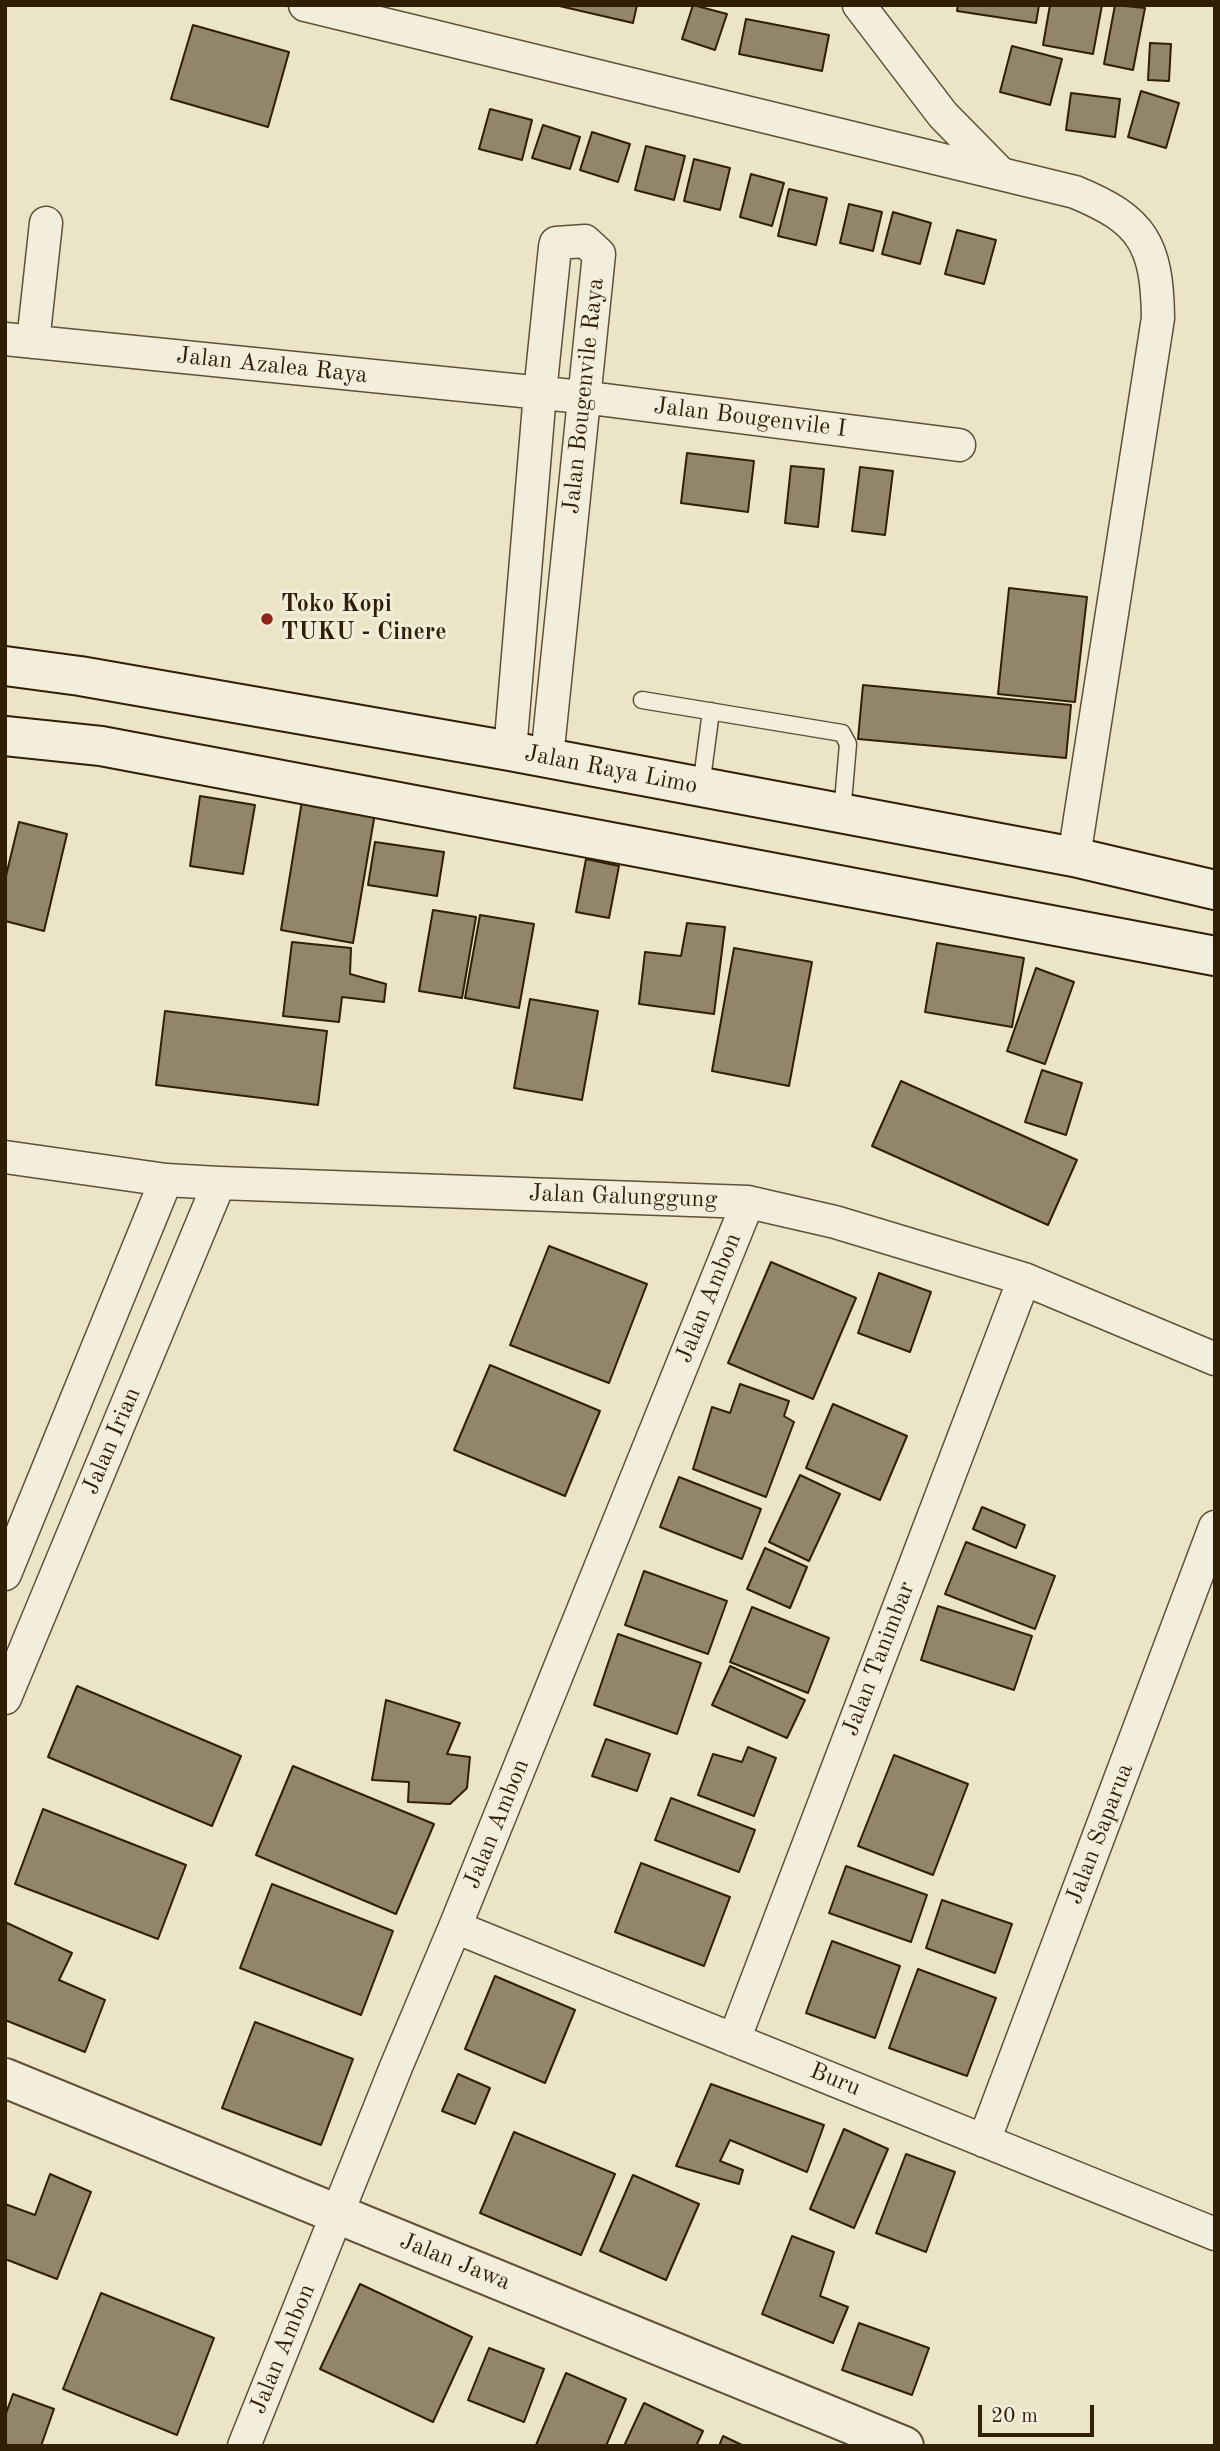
<!DOCTYPE html>
<style>
body{margin:0}
#map{position:relative;width:1220px;height:2451px;overflow:hidden;background:#ece4c7;font-family:"Old Standard TT",serif}
canvas{display:block}
.frame{position:absolute;inset:0;border:7px solid #301e05;pointer-events:none}
.scale{position:absolute;left:978px;top:2405px;width:116px;height:32px;box-sizing:border-box;border:4px solid #301e05;border-top:0;padding-left:9px;font-size:21px;line-height:24px;white-space:nowrap;color:#301e05;-webkit-text-stroke:5px #f3eddb;paint-order:stroke}
</style>
<div id="map">
<canvas width="1220" height="2451"></canvas>
<div class="frame"></div>
<div class="scale">20 m</div>
</div>
<script>
const ctx = document.querySelector('canvas').getContext('2d');
ctx.lineJoin = 'round';
function fillPath(path, color) { ctx.fillStyle = color; ctx.fill(path, 'evenodd'); }
function trace(path, color, width, dash) { ctx.strokeStyle = color; ctx.lineWidth = width; ctx.lineCap = dash ? 'butt' : 'round'; ctx.setLineDash(dash || []); ctx.stroke(path); }
function label(font, color, halo, rows, align = 'center') {
  ctx.font = font + ' "Old Standard TT",serif'; ctx.lineWidth = 6; ctx.setLineDash([]); ctx.textBaseline = 'middle'; ctx.strokeStyle = halo; ctx.fillStyle = color; for (const [text, x, y, turn = 0] of rows) {
    ctx.save(); ctx.translate(x, y); ctx.rotate((+turn || 0) * Math.PI / 180); ctx.textAlign = isNaN(turn) ? turn : align; if (halo) ctx.strokeText(text, 0, 0); ctx.fillText(text, 0, 0); ctx.restore();
  }
}
const building = new Path2D(`
 M555 5H637L633 23Z
 M693 5 727 14 715 50 682 39Z
 M958 5H1039L1036 23 957 11Z
 M1050 5H1102L1093 54 1043 45Z
 M1115 5 1145 8 1133 70 1104 64Z
 M746 19 829 35 822 71 739 54Z
 M193 25 289 52 268 127 171 99Z
 M1150 43 1171 44 1169 81 1148 80Z
 M1012 46 1062 59 1050 105 1000 92Z
 M1141 91 1179 103 1166 148 1128 137Z
 M1071 93 1120 99 1115 137 1066 130Z
 M490 109 532 120 522 160 479 149Z
 M543 125 580 137 570 169 532 158Z
 M592 132 630 144 618 182 580 170Z
 M646 146 685 156 674 200 635 190Z
 M694 159 730 168 720 210 684 201Z
 M751 174 784 183 772 226 740 217Z
 M789 189 827 198 816 245 778 236Z
 M849 204 882 212 873 251 840 243Z
 M893 212 931 223 920 264 882 254Z
 M957 230 996 240 984 284 945 274Z
 M687 453 754 461 748 512 681 503Z
 M791 466 824 469 818 527 785 523Z
 M860 467 893 471 885 535 852 531Z
 M1009 588 1087 597 1075 702 998 694Z
 M863 685 1071 705 1066 758 858 739Z
 M200 796 255 805 243 874 190 866Z
 M302 801 375 813 353 943 281 930Z
 M19 822 67 834 44 931 5 921V880Z
 M375 842 444 852 437 896 368 885Z
 M586 859 619 866 609 918 576 912Z
 M433 910 476 917 462 998 419 991Z
 M480 915 534 924 519 1008 465 998Z
 M687 923 725 927 714 1014 639 1004 645 952 681 956Z
 M292 942 351 948 350 974 386 984 384 1002 342 997 339 1022 283 1016Z
 M937 943 1024 958 1012 1027 925 1012Z
 M734 948 812 962 789 1086 712 1071Z
 M1036 968 1074 982 1045 1064 1007 1051Z
 M530 999 598 1011 582 1100 514 1088Z
 M165 1011 327 1031 318 1105 156 1085Z
 M1042 1070 1082 1083 1066 1135 1025 1122Z
 M901 1081 1077 1160 1048 1225 872 1146Z
 M549 1246 647 1284 609 1383 510 1345Z
 M771 1262 856 1298 813 1399 728 1363Z
 M879 1273 931 1292 910 1352 858 1333Z
 M490 1365 600 1411 565 1496 454 1450Z
 M740 1384 789 1401 784 1416 794 1422 766 1497 693 1469 712 1407 730 1413Z
 M833 1404 907 1436 880 1500 806 1468Z
 M800 1475 840 1494 809 1561 769 1542Z
 M679 1477 761 1509 742 1559 660 1527Z
 M982 1507 1025 1525 1016 1548 973 1529Z
 M966 1542 1055 1576 1035 1629 945 1594Z
 M765 1548 807 1567 790 1608 747 1589Z
 M644 1571 727 1601 708 1654 625 1625Z
 M938 1606 1032 1636 1014 1690 921 1660Z
 M752 1607 829 1638 808 1693 730 1662Z
 M618 1634 701 1663 677 1734 594 1705Z
 M730 1666 805 1700 787 1738 712 1705Z
 M77 1686 241 1756 212 1826 48 1757Z
 M386 1700 460 1723 447 1754 470 1757 467 1788 450 1804 408 1802 409 1782 372 1780Z
 M606 1739 650 1754 637 1791 592 1776Z
 M748 1747 776 1758 754 1816 698 1795 713 1754 742 1762Z
 M894 1755 968 1784 933 1875 858 1846Z
 M293 1766 434 1824 396 1914 256 1855Z
 M671 1798 755 1830 739 1872 655 1840Z
 M43 1809 186 1865 158 1939 15 1884Z
 M641 1863 730 1897 704 1966 615 1932Z
 M846 1866 927 1895 911 1942 829 1913Z
 M272 1884 393 1931 361 2015 240 1968Z
 M942 1900 1012 1924 995 1973 926 1948Z
 M7 1923 72 1953 59 1980 105 2000 85 2052 5 2020V1928Z
 M832 1941 900 1966 875 2038 806 2013Z
 M918 1969 996 1998 967 2076 889 2048Z
 M495 1976 575 2010 545 2083 465 2049Z
 M255 2022 353 2059 321 2145 222 2108Z
 M458 2074 490 2088 475 2124 442 2111Z
 M711 2084 824 2125 807 2172 730 2140 720 2161 743 2170 739 2184 676 2166Z
 M844 2129 888 2149 854 2228 810 2209Z
 M514 2132 615 2174 581 2255 480 2213Z
 M906 2154 955 2172 926 2252 876 2233Z
 M50 2174 91 2192 57 2279 5 2259V2204L35 2215Z
 M633 2175 699 2204 666 2280 600 2251Z
 M792 2236 834 2252 820 2296 848 2307 833 2343 762 2314Z
 M360 2284 472 2337 433 2422 320 2369Z
 M101 2293 214 2338 177 2435 63 2389Z
 M859 2323 929 2348 912 2395 842 2370Z
 M489 2348 544 2369 524 2422 468 2400Z
 M566 2373 626 2399 606 2446 536 2445Z
 M13 2394 54 2409 41 2446H5V2416Z
 M644 2403 703 2431 696 2446H624Z
 M723 2436 744 2446H719Z`);
const service = new Path2D(`
 M642 700 842 733 848 744 842 814
 M701 787 711 711`);
const minor = new Path2D(`
 M305 5 1075 192C1143 220 1157 244 1158 318L1074 857
 M859 5 943 115 1000 173
 M5 339 582 397 959 445
 M33 342 46 223
 M510 751 540 393 555 247 556 243 585 241 599 254 547 758
 M5 1157 166 1180 219 1183 748 1202 835 1222 1024 1279 1215 1359
 M5 1574 166 1180
 M5 1698 219 1183
 M455 1927 1215 2234
 M734 2040 1024 1279
 M984 2141 1215 1527
 M244 2446 396 2067 455 1927 748 1202`);
const tertiary = new Path2D(`
 M5 2078 904 2446`);
const secondary = new Path2D(`
 M5 666 80 676 510 751 1074 857 1215 890
 M5 736 101 746 1215 956`);
const markers = [
 [267,619,7,"#8f2418"]
];
const streetNames = [
 ["Jalan Azalea Raya",272,366,6],
 ["Jalan Bougenvile Raya",584,396,-84],
 ["Jalan Bougenvile I",750,418,7],
 ["Jalan Raya Limo",611,770,11],
 ["Jalan Galunggung",623,1197,2],
 ["Jalan Ambon",709,1298,-68],
 ["Jalan Irian",112,1441,-67],
 ["Jalan Tanimbar",879,1659,-69],
 ["Jalan Ambon",497,1824,-68],
 ["Jalan Saparua",1100,1834,-69],
 ["Buru",835,2080,22],
 ["Jalan Jawa",455,2262,22],
 ["Jalan Ambon",283,2349,-68]
];
const poiNames = [
 ["Toko Kopi",281,605],
 ["TUKU - Cinere",281,633]
];
fillPath(building, '#92856a');
trace(building, '#301e05', 2);
trace(service, '#5f5036', 19);
trace(minor, '#5f5036', 35);
trace(tertiary, '#5f5036', 42);
trace(secondary, '#301e05', 42);
trace(service, '#f3eddb', 16);
trace(minor, '#f3eddb', 32);
trace(tertiary, '#f3eddb', 38);
trace(secondary, '#f3eddb', 38);
for (const [x, y, r, color] of markers) { const dot = new Path2D(); dot.arc(x, y, r, 0, 2 * Math.PI); ctx.fillStyle = color; ctx.fill(dot); trace(dot, '#f3eddb', 2.5); }
label('24px', '#301e05', '#f3eddb', streetNames);
label('bold 24px', '#301e05', '#f3eddb', poiNames, 'left');
</script>
